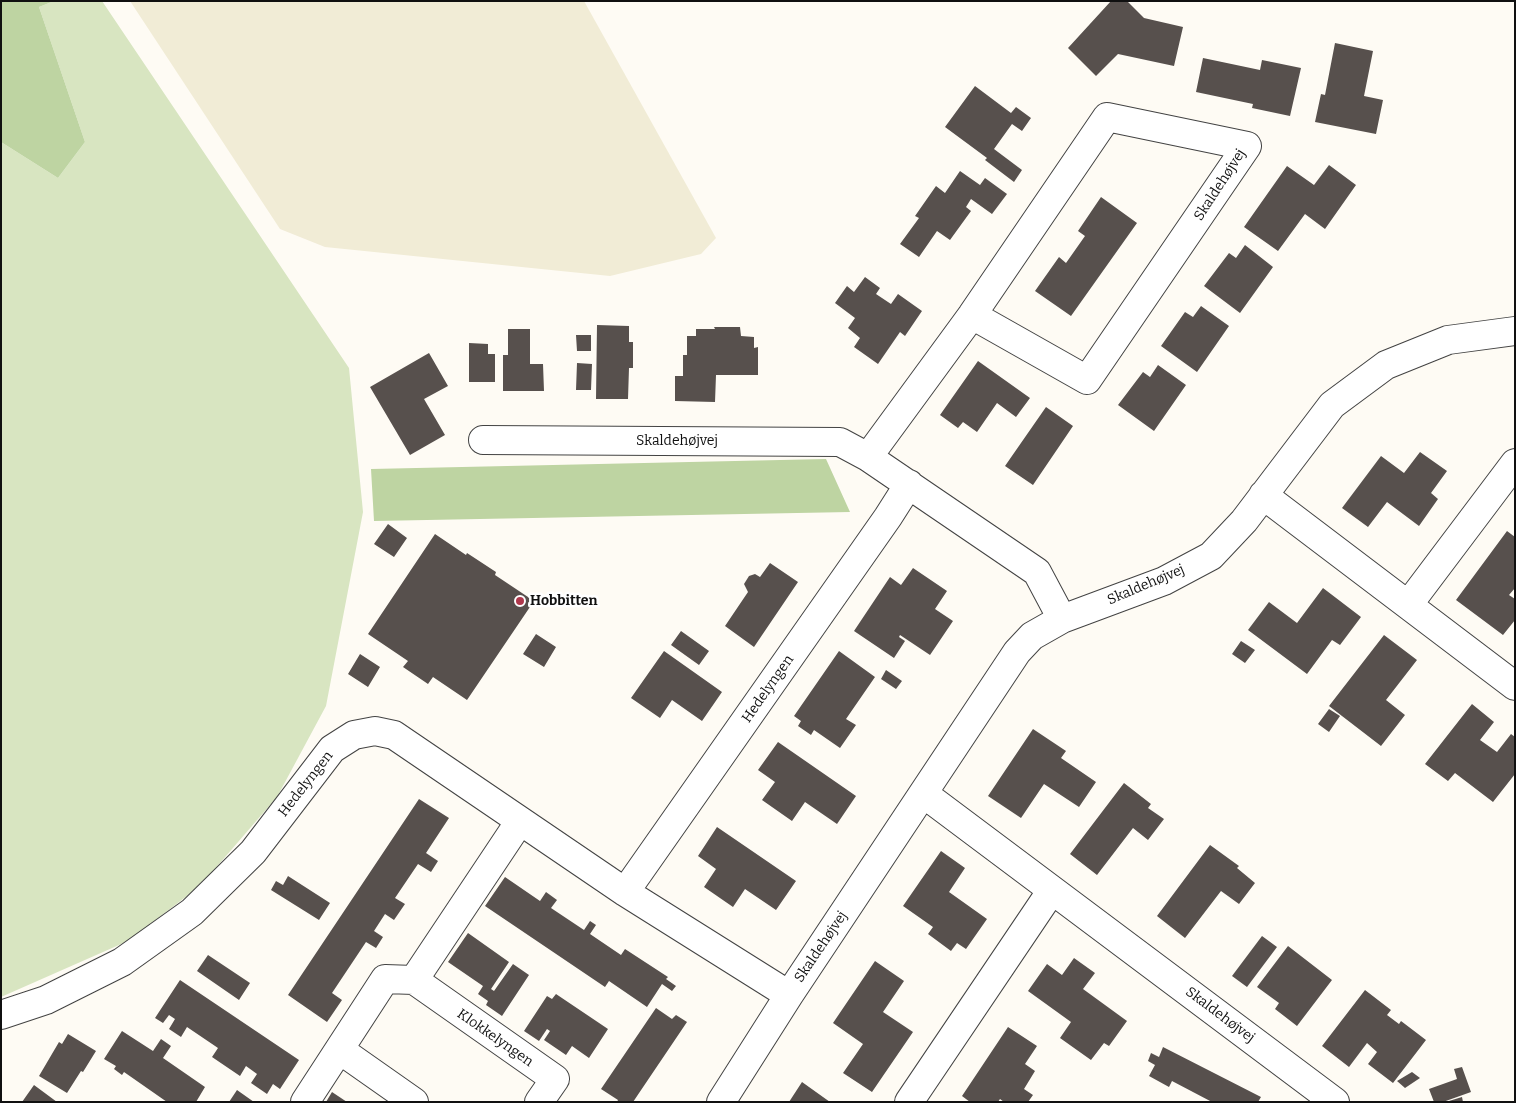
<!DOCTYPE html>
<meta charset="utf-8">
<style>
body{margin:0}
#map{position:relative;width:1516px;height:1103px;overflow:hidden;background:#fefbf4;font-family:Bitter,serif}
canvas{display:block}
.frame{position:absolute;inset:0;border:2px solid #101010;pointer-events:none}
</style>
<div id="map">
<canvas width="1516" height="1103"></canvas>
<div class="frame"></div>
</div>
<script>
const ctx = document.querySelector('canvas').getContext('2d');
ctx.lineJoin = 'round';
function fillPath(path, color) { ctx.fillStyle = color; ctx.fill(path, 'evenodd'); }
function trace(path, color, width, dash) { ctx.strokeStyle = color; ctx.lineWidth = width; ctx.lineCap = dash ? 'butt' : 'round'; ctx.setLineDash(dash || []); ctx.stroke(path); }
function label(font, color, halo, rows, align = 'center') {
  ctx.font = font + ' Bitter,serif'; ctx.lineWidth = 5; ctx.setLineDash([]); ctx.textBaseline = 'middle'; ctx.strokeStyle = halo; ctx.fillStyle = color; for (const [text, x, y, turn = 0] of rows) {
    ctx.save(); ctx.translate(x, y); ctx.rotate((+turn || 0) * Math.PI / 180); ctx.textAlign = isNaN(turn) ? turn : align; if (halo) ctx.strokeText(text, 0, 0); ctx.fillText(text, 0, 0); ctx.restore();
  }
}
const farmland = new Path2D(`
 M130 1H584L716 238 701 254 610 276 325 247 280 229Z`);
const green = new Path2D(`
 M54 1H102L349 368 363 512 326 706 277 797 200 886 128 941 1 997V142L58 178 85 142 39 7Z`);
const forest = new Path2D(`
 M1 1H54L39 7 85 142 58 178 1 142Z
 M826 459 850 512 374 521 371 469Z`);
const building = new Path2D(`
 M1111 1H1127L1144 18 1183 27 1174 66 1118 54 1096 76 1068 48Z
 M1335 43 1373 51 1364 96 1383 100 1376 134 1315 122 1321 94 1325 95Z
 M1203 58 1260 70 1262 60 1301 68 1290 116 1252 108 1253 104 1196 92Z
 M975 86 1011 113 1016 107 1031 118 1022 131 1012 124 994 149 1022 170 1014 182 985 160 987 158 945 127Z
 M1329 165 1356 185 1325 229 1305 214 1278 251 1244 227 1287 166 1314 185Z
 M960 171 980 185 985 178 1007 194 992 214 971 199 966 207 971 211 950 240 937 231 919 257 900 244 919 218 915 216 936 186 945 193Z
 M1101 197 1137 223 1071 316 1035 291 1059 257 1066 263 1085 236 1078 231Z
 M1245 245 1273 267 1240 313 1204 286 1229 253 1236 258Z
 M865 277 880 288 876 294 891 304 898 294 922 311 905 336 900 332 878 364 854 347 860 338 848 328 855 318 835 303 847 286 854 292Z
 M1201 306 1229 326 1197 372 1161 346 1185 312 1193 317Z
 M597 325 629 326V342H633V368H629L628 399H596Z
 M714 327H740L741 336 754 337V348L758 347V375H716L715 402 675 401V376H683V355H687V336H696V329H715Z
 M508 329H530V364H543L544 391H503V355H508Z
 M576 335H591V351H577Z
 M469 343 488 344V354H495V382H469Z
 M429 353 448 386 424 399 445 435 410 455 370 387Z
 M978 361 1030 398 1016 417 997 403 977 432 963 422 958 428 940 415Z
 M577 363 592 364 591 390H576Z
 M1158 365 1186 385 1154 431 1118 405 1143 372 1150 377Z
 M1046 407 1073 426 1033 485 1005 466Z
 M1420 452 1447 471 1431 493 1438 499 1419 526 1387 502 1368 527 1342 508 1381 456 1404 473Z
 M388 524 407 538 394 557 374 544Z
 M1507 531 1515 537V588L1509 595 1515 599V620L1503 635 1456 600Z
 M435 534 466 555 467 553 496 572 495 575 534 601 467 700 433 677 428 684 403 667 408 661 368 634Z
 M770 563 798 582 754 647 725 626 748 592 744 584 749 576 755 574 760 577Z
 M913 568 947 591 935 609 953 621 930 655 900 635 899 637 905 641 894 658 854 631 890 577 901 585Z
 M1323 588 1361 617 1340 645 1332 640 1307 674 1248 630 1269 602 1297 623Z
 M681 631 709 651 699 665 671 645Z
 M536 634 556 647 544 667 523 654Z
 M1384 635 1417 660 1386 700 1405 715 1381 746 1329 706Z
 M1241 641 1255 650 1245 663 1232 654Z
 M664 651 722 692 702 721 672 700 660 718 631 698Z
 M839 651 875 677 846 719 856 725 840 748 814 730 811 735 798 726 801 721 794 716Z
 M360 654 380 667 368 687 348 674Z
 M886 670 902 681 896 689 881 679Z
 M1472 704 1494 722 1480 740 1497 752 1511 734 1515 737V774L1493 802 1455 773 1448 781 1425 764Z
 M1329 709 1340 716 1329 732 1318 724Z
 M1033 729 1066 751 1061 758 1096 782 1079 807 1044 784 1021 818 988 796Z
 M778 742 856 796 837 824 805 802 792 821 762 800 775 782 758 770Z
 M1124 783 1151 804 1148 808 1164 819 1148 840 1133 828 1097 875 1070 854Z
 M419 799 449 818 426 853 438 861 431 872 418 864 395 898 405 904 394 920 385 914 374 931 383 937 376 948 366 942 332 993 342 1000 327 1022 288 995Z
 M717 827 796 881 776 910 745 889 733 907 704 887 716 869 698 856Z
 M1210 845 1239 866 1237 868 1255 883 1239 904 1221 891 1185 938 1157 916Z
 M941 851 965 868 949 892 987 919 966 949 957 943 951 951 928 934 933 927 903 906Z
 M288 876 330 903 319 920 271 890 276 881 283 885Z
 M505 877 540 901 546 892 557 900 551 908 584 930 590 921 596 925 590 934 621 955 625 949 668 977 666 979 676 986 672 991 662 984 647 1007 609 981 605 987 485 906Z
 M468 933 509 962 491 989 494 991 513 964 529 975 502 1016 486 1005 488 1001 478 994 483 986 448 962Z
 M1262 936 1277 947 1247 987 1232 976Z
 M1288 946 1332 980 1297 1026 1275 1009 1279 1003 1257 987Z
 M208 955 250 983 239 1000 197 971Z
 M1074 958 1095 973 1083 989 1127 1021 1109 1046 1104 1043 1091 1060 1060 1038 1071 1022 1028 991 1047 964 1062 975Z
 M875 961 904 981 883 1012 913 1032 872 1092 843 1073 863 1044 833 1023Z
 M180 980 299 1060 280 1089 273 1084 267 1094 251 1083 257 1074 246 1066 240 1076 212 1057 218 1048 187 1027 181 1037 169 1029 175 1019 169 1015 163 1023 155 1018Z
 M1365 990 1391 1010 1387 1015 1399 1024 1401 1021 1426 1040 1393 1083 1368 1064 1377 1052 1367 1043 1349 1067 1322 1046Z
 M556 994 608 1029 589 1058 572 1046 566 1055 544 1040 550 1031 547 1029 539 1041 524 1031 547 996 552 999Z
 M656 1008 672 1019 676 1015 687 1022 633 1102H617L618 1100 601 1089Z
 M1008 1027 1037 1046 1025 1064 1035 1071 1024 1089 1033 1095 1028 1102H1004L1000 1099 998 1102H970L962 1096Z
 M122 1031 153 1051 161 1039 171 1046 163 1058 205 1087 196 1102H167L124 1072 122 1075 114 1069 116 1066 104 1059Z
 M68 1034 96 1051 83 1072 81 1071 67 1093 39 1076 59 1042 62 1044Z
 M1163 1047 1261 1097 1258 1102H1212L1172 1081 1169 1087 1149 1076 1155 1065 1148 1061 1151 1053 1159 1057Z
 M1462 1067 1471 1092 1443 1102H1434L1429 1089 1457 1079 1454 1069Z
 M1412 1072 1420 1078 1405 1088 1397 1081Z
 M802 1082 830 1102H789Z
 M34 1085 57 1102H22Z
 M237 1090 254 1102H229Z
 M332 1092 347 1102H326Z
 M1462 1097 1463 1102H1449V1101Z`);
const minor = new Path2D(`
 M483 440 840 442 868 457 1037 572 1062 619
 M868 457 972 315 1107 117 1247 146 1087 380 972 315
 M1263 495 1515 686
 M1408 605 1515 463
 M924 794 1335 1102
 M625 892 888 517 909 484
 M414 980 555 1079 539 1102
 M1 1015 46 1000 122 962 192 912 253 852 332 749 354 735 375 731 394 735 625 892 789 995
 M340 1050 414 1102
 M305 1102 385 979 414 980 520 821
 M721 1102 789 995 1017 652 1032 636 1062 619 1164 581 1211 556 1244 521 1332 405 1386 365 1448 340 1515 331
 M909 1102 1052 890`);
const markers = [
 [520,601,5,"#af384c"]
];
const streetNames = [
 ["Skaldehøjvej",1220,185,-57],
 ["Skaldehøjvej",677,441],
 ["Skaldehøjvej",1146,585,-23],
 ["Hedelyngen",768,689,-55],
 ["Hedelyngen",306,784,-52],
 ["Skaldehøjvej",821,947,-56],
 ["Skaldehøjvej",1220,1015,37],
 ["Klokkelyngen",495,1038,35]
];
const poiNames = [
 ["Hobbitten",530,601]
];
fillPath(farmland, '#f1ecd6');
fillPath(green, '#d8e5c1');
fillPath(forest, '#bed4a2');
fillPath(building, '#57504d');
trace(minor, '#434343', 30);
trace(minor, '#fff', 28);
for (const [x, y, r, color] of markers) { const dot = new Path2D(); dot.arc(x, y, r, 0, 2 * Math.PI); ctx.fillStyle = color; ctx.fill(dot); trace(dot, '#fff', 2); }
label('14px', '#101010', '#fff', streetNames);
label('bold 14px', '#101010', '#fff', poiNames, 'left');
</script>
